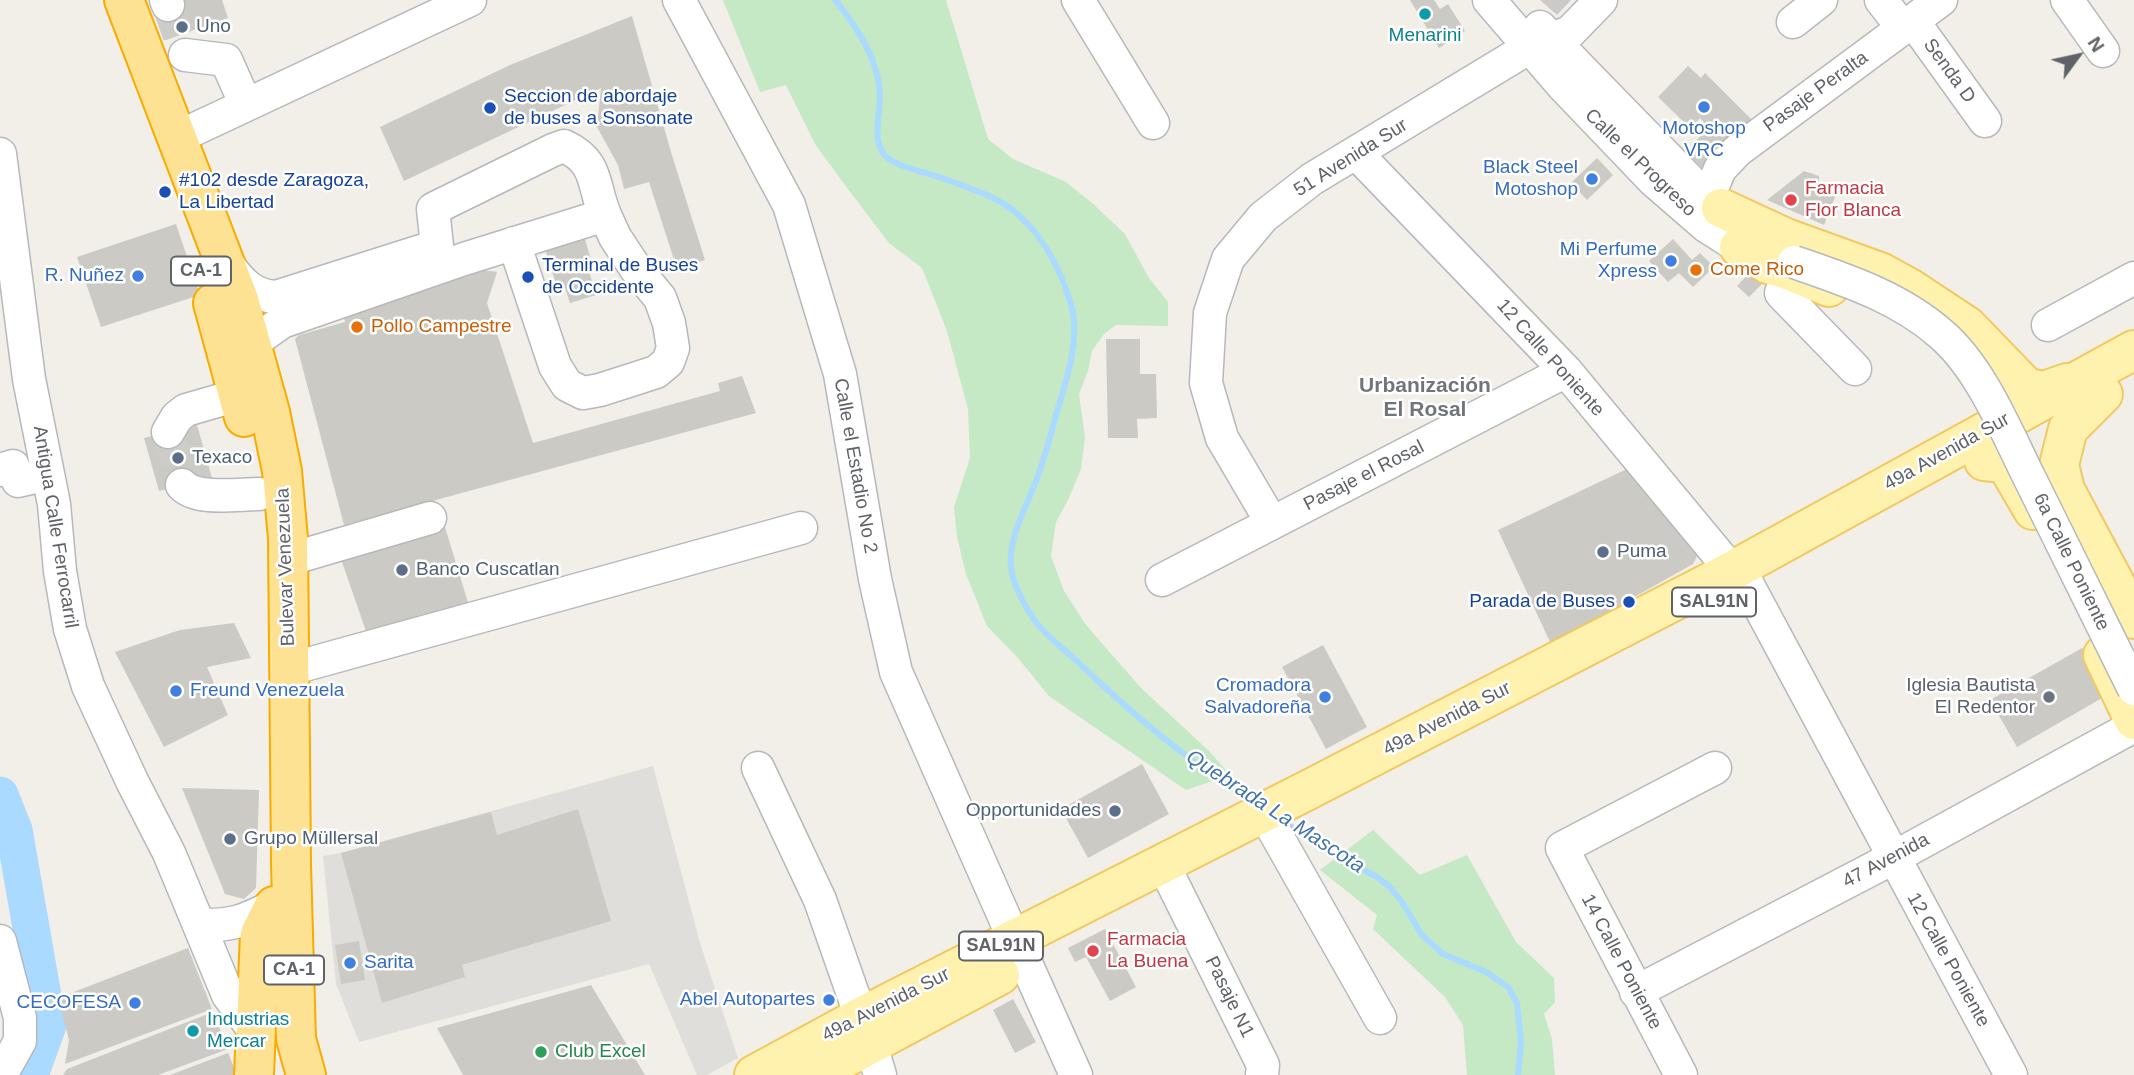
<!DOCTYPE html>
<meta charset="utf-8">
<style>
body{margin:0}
#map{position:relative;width:2134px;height:1075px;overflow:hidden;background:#f1efe8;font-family:Helvetica,sans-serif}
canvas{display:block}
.north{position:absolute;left:2043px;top:21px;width:70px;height:70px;-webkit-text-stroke:5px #fff;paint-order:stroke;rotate:57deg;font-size:19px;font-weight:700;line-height:28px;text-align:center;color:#5f6368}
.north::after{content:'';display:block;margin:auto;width:24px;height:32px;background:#5f6368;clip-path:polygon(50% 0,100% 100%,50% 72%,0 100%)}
</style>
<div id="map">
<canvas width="2134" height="1075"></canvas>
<div class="north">N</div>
</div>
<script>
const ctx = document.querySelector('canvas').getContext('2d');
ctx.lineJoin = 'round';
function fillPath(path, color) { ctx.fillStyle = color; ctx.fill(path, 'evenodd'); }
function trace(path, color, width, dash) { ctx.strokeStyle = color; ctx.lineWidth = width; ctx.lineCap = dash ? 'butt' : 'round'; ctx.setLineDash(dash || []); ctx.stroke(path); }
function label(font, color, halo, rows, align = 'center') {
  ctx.font = font + ' Helvetica,sans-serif'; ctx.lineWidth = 5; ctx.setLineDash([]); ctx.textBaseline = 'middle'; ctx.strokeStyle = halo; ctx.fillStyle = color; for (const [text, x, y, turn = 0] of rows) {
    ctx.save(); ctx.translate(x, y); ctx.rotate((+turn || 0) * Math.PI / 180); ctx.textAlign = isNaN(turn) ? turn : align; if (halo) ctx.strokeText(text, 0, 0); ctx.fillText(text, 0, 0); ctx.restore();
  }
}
const industrial = new Path2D(`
 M653 766 700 943 738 1058 707 1075H697L649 964 359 1042 336 984 323 856 341 853Z`);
const green = new Path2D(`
 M723 0H946L988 139 1013 159 1066 182 1092 203 1125 234 1149 278 1168 302V326L1116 325 1104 334 1092 351 1088 371 1079 394 1085 438 1081 469 1068 500 1056 522 1051 556 1064 591 1086 625 1141 688 1209 751 1230 775 1186 790 1049 696 1018 658 987 626 966 574 957 537 954 507 970 458 968 409 947 331 922 268 889 243 845 185 815 144 786 85 760 92Z
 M1373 830 1420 875 1467 855 1516 942 1554 978 1555 1002 1544 1014 1552 1039 1555 1075H1467L1463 1025 1445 997 1373 929 1377 915 1320 870Z`);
const stream = new Path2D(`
 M835 0C857 27 878 58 880 94 881 114 869 145 889 159 902 168 924 172 939 177 961 185 987 193 1007 206 1039 228 1059 265 1070 301 1082 337 1066 381 1056 415 1050 438 1044 460 1036 481 1026 508 1008 538 1011 567 1013 584 1022 601 1031 615 1043 634 1064 649 1080 664 1134 716 1189 762 1253 802
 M1283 821 1324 849 1377 877 1390 887 1402 902 1422 935 1443 954 1486 972 1508 987 1517 1003 1521 1041 1518 1075`);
const river = new Path2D(`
 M0 795 14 830 48 1025 30 1075`);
const building = new Path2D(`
 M172 0H222L228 18 166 40 154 9Z
 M1410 0H1434L1440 9 1448 4 1465 31 1439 48Z
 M1540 0H1571L1557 15Z
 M632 16 671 152 705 260 677 269 649 182 624 189 618 165 597 127 601 88 404 181 380 127 510 65Z
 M1688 66 1701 78 1705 73 1751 119 1702 168 1685 151 1709 128 1700 118 1690 128 1658 97Z
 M1597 158 1613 175 1587 200 1571 183Z
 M1804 171 1819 176V184L1837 192 1824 225 1767 200Z
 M176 224 200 295 101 327 77 257Z
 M584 236 593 267 588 268 596 295 570 303 565 288 558 290 545 249Z
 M1673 239 1692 260 1700 253 1714 267 1693 287 1679 273 1668 282 1649 261Z
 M1755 267 1767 279 1749 297 1737 286Z
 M476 269 497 272 487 303 533 443 720 391 718 383 742 376 756 413 344 525 295 339 299 335 345 322 342 312Z
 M1106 339H1140V374H1156L1157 418 1137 419 1138 438H1108Z
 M197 425 212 478 159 491 144 438Z
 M1629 468 1699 548 1697 556 1693 564 1551 644 1498 530Z
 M444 524 470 609 369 640 340 556Z
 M234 623 251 658 207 667 228 715 164 747 115 652 180 630Z
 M1323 645 1367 727 1326 749 1282 667Z
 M2082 648 2109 694 2017 747 1990 700Z
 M1142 764 1169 814 1088 858 1061 809Z
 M182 788 259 790 256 888 244 899 225 894Z
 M578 809 611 921 462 965 465 977 382 1003 341 853 491 812 497 835Z
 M1105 929 1136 987 1110 1001 1086 957 1075 962 1068 948Z
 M359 941 365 980 341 984 335 945Z
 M188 948 212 1009 65 1064 69 1040 58 998Z
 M591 985 645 1075H463L437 1028Z
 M1013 999 1036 1042 1015 1053 993 1010Z
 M213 1012 228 1049 158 1075H63L67 1069Z
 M228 1053 237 1075H170Z`);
const minorTunnel = new Path2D(`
 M168 5 179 36
 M168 432 182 485`);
const minor = new Path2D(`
 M166 0 168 5
 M679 0 789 205 840 374 875 579 896 672 1014 939
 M1078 0 1153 123
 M1489 0 1564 87 1653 180 1706 226 1739 247 1762 252
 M1881 0 1903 28
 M2067 0 2103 51
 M1913 21 1985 121
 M1793 22 1821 0
 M1540 27 1694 185 1740 223
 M185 55 226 60 246 105
 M176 138 470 0
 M1356 153 1566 371 1732 571
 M0 154 29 379 54 504 60 571 70 629 88 686 132 781 169 853 228 995 254 1030
 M1708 198 1720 169 1737 151 1941 0
 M227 263C240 282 253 296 276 297L437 246 433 209 553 150 564 146C599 162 592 184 605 215
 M1790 271 1781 293 1855 369
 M2048 325 2134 278
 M255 353 258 339 282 322 464 259 605 215 615 237 636 269 660 298 669 323 673 348 668 362 656 372 600 390 583 393 567 385 555 366 514 243
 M168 432 177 417 186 410 238 395
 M0 470 13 466 18 481 48 474
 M182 485C197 501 237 494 259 494
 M1272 523 1222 438 1206 383 1210 313 1228 259 1263 217 1312 179 1530 47 1570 32 1601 0
 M287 560 430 518
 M1162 580 1566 371
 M1748 585 2011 1075
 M290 669 801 528
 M758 768 820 900 861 1017
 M1272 827 1380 1018
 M1172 882 1263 1065 1262 1075
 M199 925C233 926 244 921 274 906
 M0 941 20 1018V1041L1 1075
 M1025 961 1076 1075
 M1636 992 1893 858 2134 726
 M871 1045 880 1075
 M1681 1075 1562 848 1715 768`);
const major = new Path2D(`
 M1721 208 1786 238 1880 272 1911 289 1967 326 2027 388 2044 391 2067 383
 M1739 247 1768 264 1790 271 1829 287
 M2103 394 2068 429 2059 465 2065 490 2134 619
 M1984 461 2004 463 2009 469 2033 510
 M2103 655 2134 720
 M754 1075 861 1017 1306 791 1732 571 2134 350
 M813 1075 1000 975`);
const highway = new Path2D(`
 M124 0 239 300 270 412 282 471 288 539 291 864 296 1039 306 1075
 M213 303 244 417
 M254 1075 260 934 274 906`);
const minorBridge = new Path2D(`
 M1794 262C1846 280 1899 297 1941 334 1981 368 2007 433 2030 479 2064 549 2099 619 2134 689`);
const markers = [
 [1425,14,7,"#0f9aa8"],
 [182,27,7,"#5c6f8a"],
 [1704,107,7,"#3f7fe0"],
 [490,108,7,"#1a4fb4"],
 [1592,179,7,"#3f7fe0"],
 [165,192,7,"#1a4fb4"],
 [1791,200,7,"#e0444e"],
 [1671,261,7,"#3f7fe0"],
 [1696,270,7,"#e8710a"],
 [138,276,7,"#3f7fe0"],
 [528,277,7,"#1a4fb4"],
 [357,327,7,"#e8710a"],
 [178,458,7,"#5c6f8a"],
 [1603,552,7,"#5c6f8a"],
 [402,570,7,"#5c6f8a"],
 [1629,602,7,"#1a4fb4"],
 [176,691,7,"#3f7fe0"],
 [1325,697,7,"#3f7fe0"],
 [2049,697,7,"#6b7280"],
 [1115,811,7,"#5c6f8a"],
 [230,839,7,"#5c6f8a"],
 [1093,951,7,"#e0444e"],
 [350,963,7,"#3f7fe0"],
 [829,1000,7,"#3f7fe0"],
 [135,1003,7,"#3f7fe0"],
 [193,1031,7,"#0f9aa8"],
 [541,1052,7,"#2e9e5b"]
];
const shields = [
 [201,271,60],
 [1714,602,84],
 [1001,946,84],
 [294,970,60]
];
const shieldNames = [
 ["CA-1",201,271],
 ["SAL91N",1714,602],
 ["SAL91N",1001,946],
 ["CA-1",294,970]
];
const serviceNames = [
 ["Uno",196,27],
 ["Texaco",192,458],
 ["Puma",1617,552],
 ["Banco Cuscatlan",416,570],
 ["Opportunidades",1101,811,"right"],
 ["Grupo Müllersal",244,839]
];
const cultureNames = [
 ["Menarini",1425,36],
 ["Industrias",207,1020,"left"],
 ["Mercar",207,1042,"left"]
];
const streetNames = [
 ["Senda D",1949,71,54],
 ["Pasaje Peralta",1816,92,-36],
 ["51 Avenida Sur",1351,158,-32],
 ["Calle el Progreso",1640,163,44],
 ["12 Calle Poniente",1550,358,48],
 ["49a Avenida Sur",1947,452,-29],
 ["Calle el Estadio No 2",855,466,80],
 ["Pasaje el Rosal",1364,476,-27],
 ["Antigua Calle Ferrocarril",55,527,81],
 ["6a Calle Poniente",2071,562,64],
 ["Bulevar Venezuela",286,567,-92],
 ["49a Avenida Sur",1447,719,-27],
 ["47 Avenida",1886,861,-28],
 ["12 Calle Poniente",1948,960,61],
 ["14 Calle Poniente",1621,962,62],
 ["Pasaje N1",1229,997,64],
 ["49a Avenida Sur",886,1005,-27]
];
const transitNames = [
 ["Seccion de abordaje",504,97],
 ["de buses a Sonsonate",504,119],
 ["#102 desde Zaragoza,",179,181],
 ["La Libertad",179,203],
 ["Terminal de Buses",542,266],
 ["de Occidente",542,288],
 ["Parada de Buses",1615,602,"right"]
];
const shopNames = [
 ["Motoshop",1704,129,"center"],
 ["VRC",1704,151,"center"],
 ["Black Steel",1578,168],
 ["Motoshop",1578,190],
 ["Mi Perfume",1657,250],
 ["Xpress",1657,272],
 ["R. Nuñez",124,276],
 ["Cromadora",1311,686],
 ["Salvadoreña",1311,708],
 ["Freund Venezuela",190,691,"left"],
 ["Sarita",364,963,"left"],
 ["Abel Autopartes",815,1000],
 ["CECOFESA",121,1003]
];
const healthNames = [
 ["Farmacia",1805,189],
 ["Flor Blanca",1805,211],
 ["Farmacia",1107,940],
 ["La Buena",1107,962]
];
const foodNames = [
 ["Come Rico",1710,270],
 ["Pollo Campestre",371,327]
];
const worshipNames = [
 ["Iglesia Bautista",2035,686],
 ["El Redentor",2035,708]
];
const leisureNames = [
 ["Club Excel",555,1052]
];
const neighbourhoodNames = [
 ["Urbanización",1425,386],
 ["El Rosal",1425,410]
];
const waterNames = [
 ["Quebrada La Mascota",1275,812,33]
];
fillPath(industrial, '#e0deda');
fillPath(green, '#c5e8c5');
trace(stream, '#aadaff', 6);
trace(river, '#aadaff', 37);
fillPath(building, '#cccac5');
trace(minorTunnel, '#ccccc8', 32, [32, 16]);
trace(minor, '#b5b8bc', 35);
trace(major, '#f2c960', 42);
trace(highway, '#f9ab00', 42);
trace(minor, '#fff', 32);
trace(major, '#fff2af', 38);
trace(highway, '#fde293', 38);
trace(minorBridge, '#b5b8bc', 35, []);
trace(minorBridge, '#fff', 32);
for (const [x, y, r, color] of markers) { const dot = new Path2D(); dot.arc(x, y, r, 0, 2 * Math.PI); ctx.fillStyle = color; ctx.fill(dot); trace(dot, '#fff', 2.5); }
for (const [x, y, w] of shields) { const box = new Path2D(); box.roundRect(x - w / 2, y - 14.5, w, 29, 5); ctx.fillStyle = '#fff'; ctx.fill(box); trace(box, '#5f6368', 2); }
label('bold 18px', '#5f6368', null, shieldNames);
label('19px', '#4e5e75', '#fff', serviceNames, 'left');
label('19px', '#0d838f', '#fff', cultureNames);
label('19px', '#5f6368', '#fff', streetNames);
label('19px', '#164399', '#fff', transitNames, 'left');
label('19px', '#366cbe', '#fff', shopNames, 'right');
label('19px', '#be3a42', '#fff', healthNames, 'left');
label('19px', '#c56008', '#fff', foodNames, 'left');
label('19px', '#5b616d', '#fff', worshipNames, 'right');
label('19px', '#27864d', '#fff', leisureNames, 'left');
label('bold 21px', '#70757a', '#fff', neighbourhoodNames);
label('italic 21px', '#4174aa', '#fff', waterNames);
</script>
